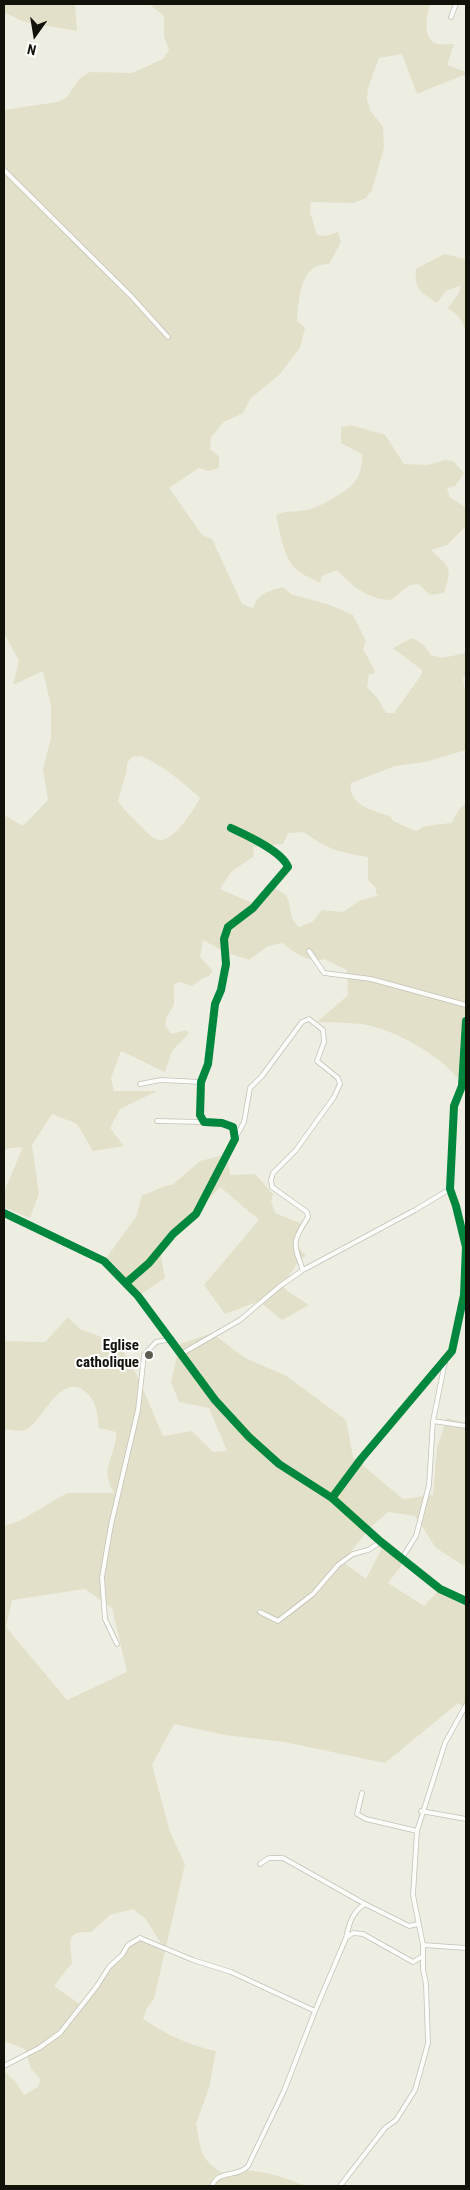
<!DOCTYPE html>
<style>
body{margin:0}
#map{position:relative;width:470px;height:2190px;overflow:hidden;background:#eeede1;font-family:"Roboto Condensed",sans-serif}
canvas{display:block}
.frame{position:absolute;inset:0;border:5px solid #12110a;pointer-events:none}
.north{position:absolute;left:10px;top:10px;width:50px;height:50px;-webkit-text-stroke:4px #fff;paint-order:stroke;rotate:193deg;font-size:14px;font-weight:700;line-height:20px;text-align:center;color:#12110a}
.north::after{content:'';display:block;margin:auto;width:18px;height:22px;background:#12110a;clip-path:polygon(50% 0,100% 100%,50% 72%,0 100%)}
</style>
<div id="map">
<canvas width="470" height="2190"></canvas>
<div class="frame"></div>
<div class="north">N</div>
</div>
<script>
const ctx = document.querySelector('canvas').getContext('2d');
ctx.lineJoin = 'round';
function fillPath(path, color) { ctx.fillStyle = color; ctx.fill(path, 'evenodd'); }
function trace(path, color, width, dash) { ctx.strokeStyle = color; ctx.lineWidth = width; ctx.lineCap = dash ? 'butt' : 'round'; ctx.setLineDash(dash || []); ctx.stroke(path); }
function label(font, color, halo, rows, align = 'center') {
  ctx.font = font + ' "Roboto Condensed",sans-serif'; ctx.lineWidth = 4; ctx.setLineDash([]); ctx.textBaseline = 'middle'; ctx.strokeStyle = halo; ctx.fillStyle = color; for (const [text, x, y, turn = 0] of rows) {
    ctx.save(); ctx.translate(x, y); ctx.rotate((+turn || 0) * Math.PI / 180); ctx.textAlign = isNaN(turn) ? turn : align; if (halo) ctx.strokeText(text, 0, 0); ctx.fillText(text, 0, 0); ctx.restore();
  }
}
const green = new Path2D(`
 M4 4H75L77 31 24 22 4 12Z
 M149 4H430C427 15 421 40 438 44 442 45 449 44 454 44L447 65 466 72V74L417 94 402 54 379 58 368 88 367 99 370 110 383 127 384 148 372 190 366 198 353 203 311 202 310 212 317 235 327 236 338 232 341 242 329 264C299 263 299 300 297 321L305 328 300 348 279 375 251 398 243 413 224 422 211 437 210 449 219 456V468L208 471 199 468 169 488 202 535 212 539 242 604 253 608C259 593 268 591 283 587L291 594 327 604 353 615 366 641 363 649 375 671 373 674H369L367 687 378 699 386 713H394L422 674V670L393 648 412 638 423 644 431 655 442 658 466 653V672L463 679 466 698V750L425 762 395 766 351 783C347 805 374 811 390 816L393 821 416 831 425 826 451 823 460 808 466 804V1076L456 1077C440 1055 394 1030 367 1025 351 1022 333 1023 317 1022L348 995 347 970 324 959C308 963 294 953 283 943L268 946 249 960 225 952 203 940 200 957 213 971 209 976 203 978 192 986 180 982 174 984V1005L167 1016 165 1025 171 1034 186 1030 189 1033 172 1051 165 1072 121 1051 111 1078 114 1091H157L120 1109 110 1128 124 1146 93 1151 77 1124 52 1114 32 1145 39 1194 30 1218 4 1207V1192L23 1147 4 1149V818L6 816 23 826 48 800 43 769 51 738V706L43 671 13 685 19 661 4 633V110L57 102 67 97 80 78 90 72 132 73 163 59 169 50 164 37V16ZM141 756C164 766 181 781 200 798 194 810 174 840 161 840 152 840 145 830 139 824 131 817 124 810 118 801L127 770V763L132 757ZM304 832C326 849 341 853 368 857V880L376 888V894L379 895 359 901 343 912 322 910 312 922 299 927C283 913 299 898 274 888L259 906 220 889 231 872 254 856 253 847 283 844 288 833Z
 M444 254 466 259V330L460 318 448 308 459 293 461 285 446 291 437 303C421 292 414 290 416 269Z
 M351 425 385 435 404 464 428 465 444 460 453 461 464 473 455 486 447 488 450 497 466 508V526L447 545 431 550C450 568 453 567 444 593L430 595 418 584 410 585 391 600C367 599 353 587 337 570L322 576 320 583C313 579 302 575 296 569 283 557 280 532 276 515 286 510 296 512 307 510 318 508 346 492 354 483 361 475 362 464 362 454L341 443V427Z
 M220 1156 228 1161 230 1175 255 1174 273 1194 271 1201 275 1213 300 1223 302 1229C295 1242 296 1245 306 1256L300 1259 283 1286 287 1291 309 1305 282 1320 259 1301 225 1314 204 1285 259 1220 220 1187 160 1252 165 1278 138 1296 104 1261 136 1217 142 1195C152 1193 162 1185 172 1185L200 1161Z
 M68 1317 80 1329 118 1343 137 1375 163 1436 192 1431 213 1452 227 1451 209 1408 179 1402 171 1382 180 1344 212 1333 245 1358 285 1375 346 1420 353 1457 403 1499 433 1495 437 1448 447 1418 466 1423V1563L464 1566 436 1548 415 1516 388 1512 368 1530 343 1562 366 1579 386 1540 395 1547 402 1558 408 1557 388 1583 424 1606 440 1589 466 1601V1708L458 1703 385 1763 284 1742 225 1735 174 1724 152 1765 170 1832 185 1864 154 1999 147 2008 143 2019C166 2034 190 2046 216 2051L209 2088 196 2124C201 2147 198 2158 222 2173 252 2166 278 2175 306 2186H4V2071L14 2080 24 2095 38 2087 41 2079 31 2069 25 2049 6 2042 4 2044V1526L19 1521 67 1493H114C98 1466 117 1457 116 1432L99 1428C97 1412 97 1400 83 1390 60 1374 42 1421 27 1429 19 1433 12 1430 4 1429V1341L45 1342ZM85 1589 112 1608 127 1672 67 1700 6 1627 12 1600ZM133 1909 145 1918 162 1945 140 1938C131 1944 128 1949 121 1957 104 1973 95 1986 81 2005L54 1986 72 1963C72 1944 62 1931 91 1932L110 1915Z`);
const minor = new Path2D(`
 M451 17 456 4
 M4 170 132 297 168 337
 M309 951 324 973 371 979 466 1005
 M140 1084 161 1080 201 1082
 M157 1121 204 1122
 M235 1139 244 1122 250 1088 262 1076 302 1022 309 1019 323 1030 324 1042 317 1061 338 1078 340 1084 334 1097 296 1150 273 1173 271 1180 272 1187 307 1212 308 1217C293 1242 292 1242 303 1270
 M126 1283 149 1263 173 1234 196 1214 235 1139 233 1127 222 1123 204 1122 200 1115 201 1082 208 1064 215 1004 221 990 226 964 224 939 228 927 253 908 288 867C282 851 246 835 231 828
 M181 1354 240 1320 280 1286 303 1270 415 1210 450 1189
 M433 1421 466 1426
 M332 1498 361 1459 452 1351 464 1295 466 1247 456 1206 450 1189 454 1106 462 1086 466 1021
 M402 1558 416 1536 429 1485 433 1421 445 1362
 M260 1612 278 1621 313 1594 338 1565 353 1554 368 1550 381 1542
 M117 1644 105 1619 102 1577 111 1525 138 1410 144 1355 156 1342 172 1339
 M362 1793 357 1814 366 1819 417 1831
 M421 1811 466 1819
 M260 1864 269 1858H283L365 1904 409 1926 418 1924
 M347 1937 353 1933 363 1934 413 1962 423 1956
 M423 1945 466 1948
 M4 2066 39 2048 60 2033 97 1986 109 1967 122 1955 128 1945 140 1938 193 1960 231 1972 315 2011
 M212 2186C219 2169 237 2178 248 2166L284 2091 315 2011 346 1938C349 1924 352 1912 365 1904
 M340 2186 385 2128 396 2120 415 2090 424 2058 428 2043 426 1984 423 1969V1945L413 1895 417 1831 445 1743 466 1705`);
const tertiary = new Path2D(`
 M4 1213 104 1261 138 1296 215 1400 249 1437 279 1464 332 1498 381 1542 440 1589 466 1601`);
const cycleway = new Path2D(`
 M4 1213 104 1261 138 1296 215 1400 249 1437 279 1464 332 1498 381 1542 440 1589 466 1601
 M126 1283 149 1263 173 1234 196 1214 235 1139 233 1127 222 1123 204 1122 200 1115 201 1082 208 1064 215 1004 221 990 226 964 224 939 228 927 253 908 288 867C282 851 246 835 231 828
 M332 1498 361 1459 452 1351 464 1295 466 1247 456 1206 450 1189 454 1106 462 1086 466 1021`);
const markers = [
 [149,1355,5,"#5f5e55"]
];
const poiNames = [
 ["Eglise",139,1346],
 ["catholique",139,1363]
];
fillPath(green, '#e3e0c9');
trace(minor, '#c3c2b9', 5.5);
trace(tertiary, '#c3c2b9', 7);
trace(minor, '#fcfcfa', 4);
trace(tertiary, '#fcfcfa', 5);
trace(cycleway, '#00873e', 8);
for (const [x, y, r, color] of markers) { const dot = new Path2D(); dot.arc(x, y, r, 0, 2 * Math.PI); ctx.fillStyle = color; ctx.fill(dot); trace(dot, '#fff', 2); }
label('bold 15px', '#12110a', '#fff', poiNames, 'right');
</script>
